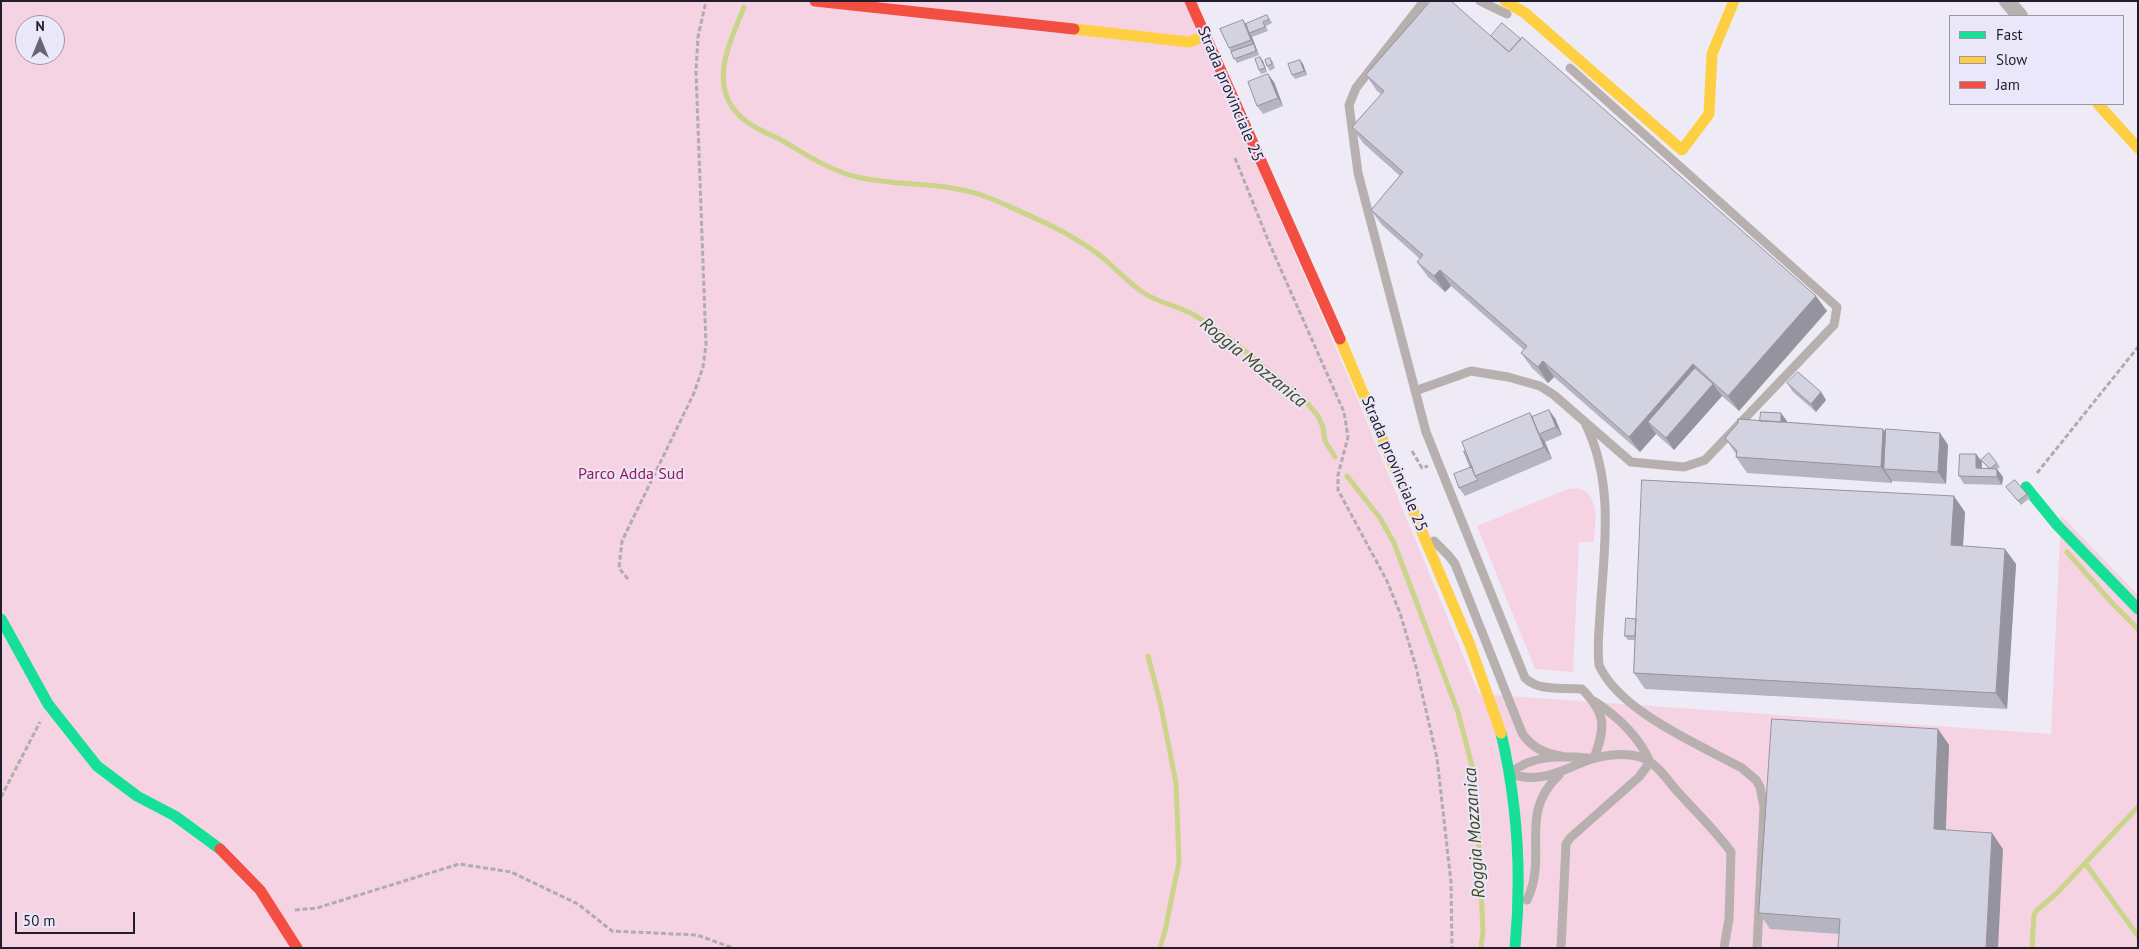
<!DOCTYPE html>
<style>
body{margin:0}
#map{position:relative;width:2139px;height:949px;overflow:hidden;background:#eeebf6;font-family:"PT Sans",sans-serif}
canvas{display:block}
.frame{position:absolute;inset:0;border:2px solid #211d2e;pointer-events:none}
.legend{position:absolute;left:1949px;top:15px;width:175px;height:90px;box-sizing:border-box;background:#ebe7fa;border:1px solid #9a96a8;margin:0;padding:6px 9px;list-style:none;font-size:15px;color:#211d2e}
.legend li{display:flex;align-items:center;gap:10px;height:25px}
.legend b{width:25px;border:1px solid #9a96a8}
.north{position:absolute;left:15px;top:15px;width:50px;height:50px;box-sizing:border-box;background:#ebe7fa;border:1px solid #9a96a8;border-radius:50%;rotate:0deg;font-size:14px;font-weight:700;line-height:20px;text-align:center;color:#211d2e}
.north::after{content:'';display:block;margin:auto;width:18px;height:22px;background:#696574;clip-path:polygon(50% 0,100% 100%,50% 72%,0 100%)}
.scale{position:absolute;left:15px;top:912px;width:120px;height:22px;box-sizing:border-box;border:2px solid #211d2e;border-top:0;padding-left:6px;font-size:15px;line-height:18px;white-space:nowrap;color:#211d2e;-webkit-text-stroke:4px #ebe7fa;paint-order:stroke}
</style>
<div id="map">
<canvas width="2139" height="949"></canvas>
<div class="frame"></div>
<ul class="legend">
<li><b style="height:6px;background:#16e098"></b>Fast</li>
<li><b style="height:6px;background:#ffcf43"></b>Slow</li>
<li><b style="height:6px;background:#f24e42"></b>Jam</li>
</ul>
<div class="north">N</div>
<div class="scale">50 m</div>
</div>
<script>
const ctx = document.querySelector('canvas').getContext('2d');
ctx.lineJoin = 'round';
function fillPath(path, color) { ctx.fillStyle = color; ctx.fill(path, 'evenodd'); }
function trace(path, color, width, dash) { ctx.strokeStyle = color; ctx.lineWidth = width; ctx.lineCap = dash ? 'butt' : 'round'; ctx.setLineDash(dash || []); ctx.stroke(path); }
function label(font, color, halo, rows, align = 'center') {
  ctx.font = font + ' "PT Sans",sans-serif'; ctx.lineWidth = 4; ctx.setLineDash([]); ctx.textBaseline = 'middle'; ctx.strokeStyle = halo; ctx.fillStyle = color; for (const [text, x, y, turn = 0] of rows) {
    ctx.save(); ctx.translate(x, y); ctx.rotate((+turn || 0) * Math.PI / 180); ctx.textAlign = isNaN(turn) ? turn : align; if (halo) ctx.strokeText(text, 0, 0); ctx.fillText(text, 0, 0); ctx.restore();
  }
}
const green = new Path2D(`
 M1 1H1185L1347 374 1479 694 2051 734 2061 515 2138 595V948H1ZM25 25H55V55H25Z
 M1578 488C1601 495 1595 522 1594 542H1579L1573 672 1535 669 1477 526 1568 489Z`);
const stream = new Path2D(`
 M744 7C731 40 708 83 738 114 749 126 767 133 781 140 804 153 827 169 853 176 899 188 948 180 992 199 1026 214 1068 231 1098 254 1114 266 1127 282 1144 293 1159 303 1178 306 1194 315 1234 338 1270 373 1306 402L1318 416 1323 427 1325 441 1335 457
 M1347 476 1380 518 1394 543 1458 712 1472 766 1477 805 1483 931 1481 948
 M2067 552 2112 603 2138 629
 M1148 656 1160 702 1176 783 1179 862 1165 931 1160 948
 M2085 863 2138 936
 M2032 948 2034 915 2036 911 2057 893 2138 807`);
const path = new Path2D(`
 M1235 158 1270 245 1344 412 1348 437 1338 475V490L1387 581 1400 613 1416 667 1437 758 1451 882 1452 948
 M1412 451 1422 468 1428 466
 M2037 473 2138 347
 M628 579 619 568 622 541 694 393 703 367 706 345 696 71 698 37 706 1
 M1 797 40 722
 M295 910 317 908 459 864 511 872 578 904 612 931 697 935 733 948`);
const lane = new Path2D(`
 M1424 1 1356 88 1349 105 1358 173 1426 432 1438 462 1525 678C1540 692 1562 687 1582 689 1606 714 1606 726 1594 758
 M1480 1 1507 14
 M1415 391 1471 371 1508 377 1540 386 1554 395 1631 462 1684 467 1705 460 1834 325 1837 307 1570 68
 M1586 425C1615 485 1604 550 1600 614 1599 631 1597 648 1599 665 1619 711 1698 744 1742 768L1756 780 1760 787 1764 807 1757 948
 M1434 541 1449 556 1455 564 1522 733C1532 749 1547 754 1565 757
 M1594 701C1617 716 1639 737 1650 762
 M1511 773C1532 754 1563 756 1589 758
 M1511 774C1537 783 1558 773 1581 763 1598 755 1627 751 1645 759 1658 765 1668 781 1677 791 1695 811 1715 830 1731 852L1729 919 1724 948
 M1527 900C1549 855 1517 814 1559 775
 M1561 948 1566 844 1570 838 1639 777 1650 762`);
const street = new Path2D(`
 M2007 1 2020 16`);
const fast = new Path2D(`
 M2026 487 2057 525 2138 609
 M1 619 48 704 97 766 137 796 175 816 220 849
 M1501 733C1518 805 1522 875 1515 948`);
const slow = new Path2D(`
 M1505 1 1525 13 1682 150 1709 114 1712 54 1734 1
 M1074 29 1189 42 1205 36
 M2098 104 2138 148
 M1340 339 1470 645 1501 733`);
const jam = new Path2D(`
 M815 1 1074 29
 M1190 1 1340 339
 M220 849 260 890 297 948`);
const wall = new Path2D(`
 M1270 19 1272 23 1266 26 1268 31 1252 37 1259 55 1237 63 1229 48 1243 20 1246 24Z
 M1260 57 1263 61 1267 72 1261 74 1259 70Z
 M1270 58 1273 62 1275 68 1270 71 1267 66Z
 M1300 60 1303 64 1307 75 1295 79 1292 75Z
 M1366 75 1827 311 1739 411 1722 396 1674 450 1656 434 1640 452 1554 377 1548 383 1532 368 1521 353 1524 350 1451 286 1445 292 1428 277 1417 262 1420 259 1382 225 1371 210 1400 176 1363 143 1352 127 1381 94 1377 91Z
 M1274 82 1283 106 1263 114 1257 106Z
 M1787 383 1821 392 1826 400 1816 412 1793 392Z
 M1530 413 1532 417 1555 418 1562 435 1545 442 1552 459 1465 496 1459 488 1471 468Z
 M1760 421H1787V422L1883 429 1886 432 1940 433 1948 445 1946 484 1892 481V483L1747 473 1736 457V454L1725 438 1738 423Z
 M1976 454 1982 462V468H1988L1981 460 1997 463 2000 467 1997 469 2003 477 2002 485 1964 484 1959 476Z
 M2006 487 2027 494 2030 498 2021 505Z
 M1965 512 1963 546 2016 564 2007 709 1645 689 1634 673 1635 640H1628L1625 636 1636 619Z
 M1938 729 1949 745 1946 830 2003 849 1839 934 1770 929 1759 913Z`);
const shadedWall = new Path2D(`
 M1243 20 1248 28 1249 33 1252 37 1259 55 1251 40Z
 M1260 57 1263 61 1267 72 1265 68Z
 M1300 60 1303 64 1307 75 1304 71Z
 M1268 74 1274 82 1283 106 1278 98Z
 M1440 270 1451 286 1445 292 1434 276Z
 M1816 296 1827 311 1739 411 1728 396Z
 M1543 361 1554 377 1548 383 1538 367Z
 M1693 364 1704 380 1648 422 1656 434 1640 452 1629 437Z
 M1713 384 1722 396 1674 450 1666 438Z
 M1821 392 1826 400 1816 412 1811 404Z
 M1549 410 1555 418 1562 435 1556 427Z
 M1530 413 1538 425 1539 434 1545 442 1552 459 1544 447Z
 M1781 413 1787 421 1786 437 1781 429Z
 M1883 429 1894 444 1884 469 1892 481V483L1881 467Z
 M1940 433 1948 445 1946 484 1938 472Z
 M1976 454 1982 462 1981 476 1976 468Z
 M1997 469 2003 477 2002 485 1997 477Z
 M1954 496 1965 512 1962 561 1951 545Z
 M2005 549 2016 564 2007 709 1996 693Z
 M1938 729 1949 745 1945 844 1934 829Z
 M1992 833 2003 849 1998 948H1986Z`);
const building = new Path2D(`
 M1431 1H1451L1509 52 1522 37 1816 296 1728 396 1693 364 1629 437 1543 361 1538 367 1521 353 1527 346 1440 270 1434 276 1417 262 1423 255 1371 210 1403 172 1352 127 1384 91 1366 75Z
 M1267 15 1269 19 1263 22 1265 27 1249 33 1246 24Z
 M1243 20 1251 40 1229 48 1220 29Z
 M1502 23 1521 39 1509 52 1491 36Z
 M1254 44 1256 51 1234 59 1231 52Z
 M1260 57 1265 68 1259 70 1255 59Z
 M1270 58 1272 64 1267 66 1265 60Z
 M1300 60 1304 71 1292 75 1288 64Z
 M1268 74 1278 98 1257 106 1248 82Z
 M1695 368 1713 384 1666 438 1648 422Z
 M1798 372 1821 392 1811 404 1787 383Z
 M1549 410 1556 427 1539 434 1532 417Z
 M1761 412 1781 413V422L1760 421Z
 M1530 413 1544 447 1475 476 1462 442Z
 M1738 419 1883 429 1881 467 1736 457 1737 451 1725 438 1738 423Z
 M1886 429 1940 433 1938 472 1884 469Z
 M1464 451H1465L1472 467 1471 468Z
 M1989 453 1997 463 1991 468H1989L1981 460Z
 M1960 454H1976V468L1997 469V477L1959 476Z
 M1472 467 1475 476 1478 480 1459 488 1454 474Z
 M1642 480 1954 496 1951 545 2005 549 1996 693 1634 673Z
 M2015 480 2027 494 2018 501 2006 487Z
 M1626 618 1636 619 1635 636H1625Z
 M1772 719 1938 729 1934 829 1992 833 1986 948H1838L1840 919 1759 913Z`);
const streetNames = [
 ["Strada provinciale 25",1230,94,67],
 ["Strada provinciale 25",1394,464,67]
];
const parkNames = [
 ["Parco Adda Sud",631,474]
];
const waterNames = [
 ["Roggia Mozzanica",1253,363,39],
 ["Roggia Mozzanica",1475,833,-94]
];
fillPath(green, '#f5d3e3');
trace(stream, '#cad48b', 5);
trace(path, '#b0acae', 3, [5, 2.5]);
trace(lane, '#b7b0ae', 9);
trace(street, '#b7b0ae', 16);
trace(fast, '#16e098', 11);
trace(slow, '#ffcf43', 11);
trace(jam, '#f24e42', 11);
fillPath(wall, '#b5b5c2');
fillPath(shadedWall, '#94939e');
fillPath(building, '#d3d2e1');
trace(building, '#94939e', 1);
label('16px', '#211d2e', '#ebe7fa', streetNames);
label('16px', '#971b59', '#ebe7fa', parkNames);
label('italic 18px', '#42491c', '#ebe7fa', waterNames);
</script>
